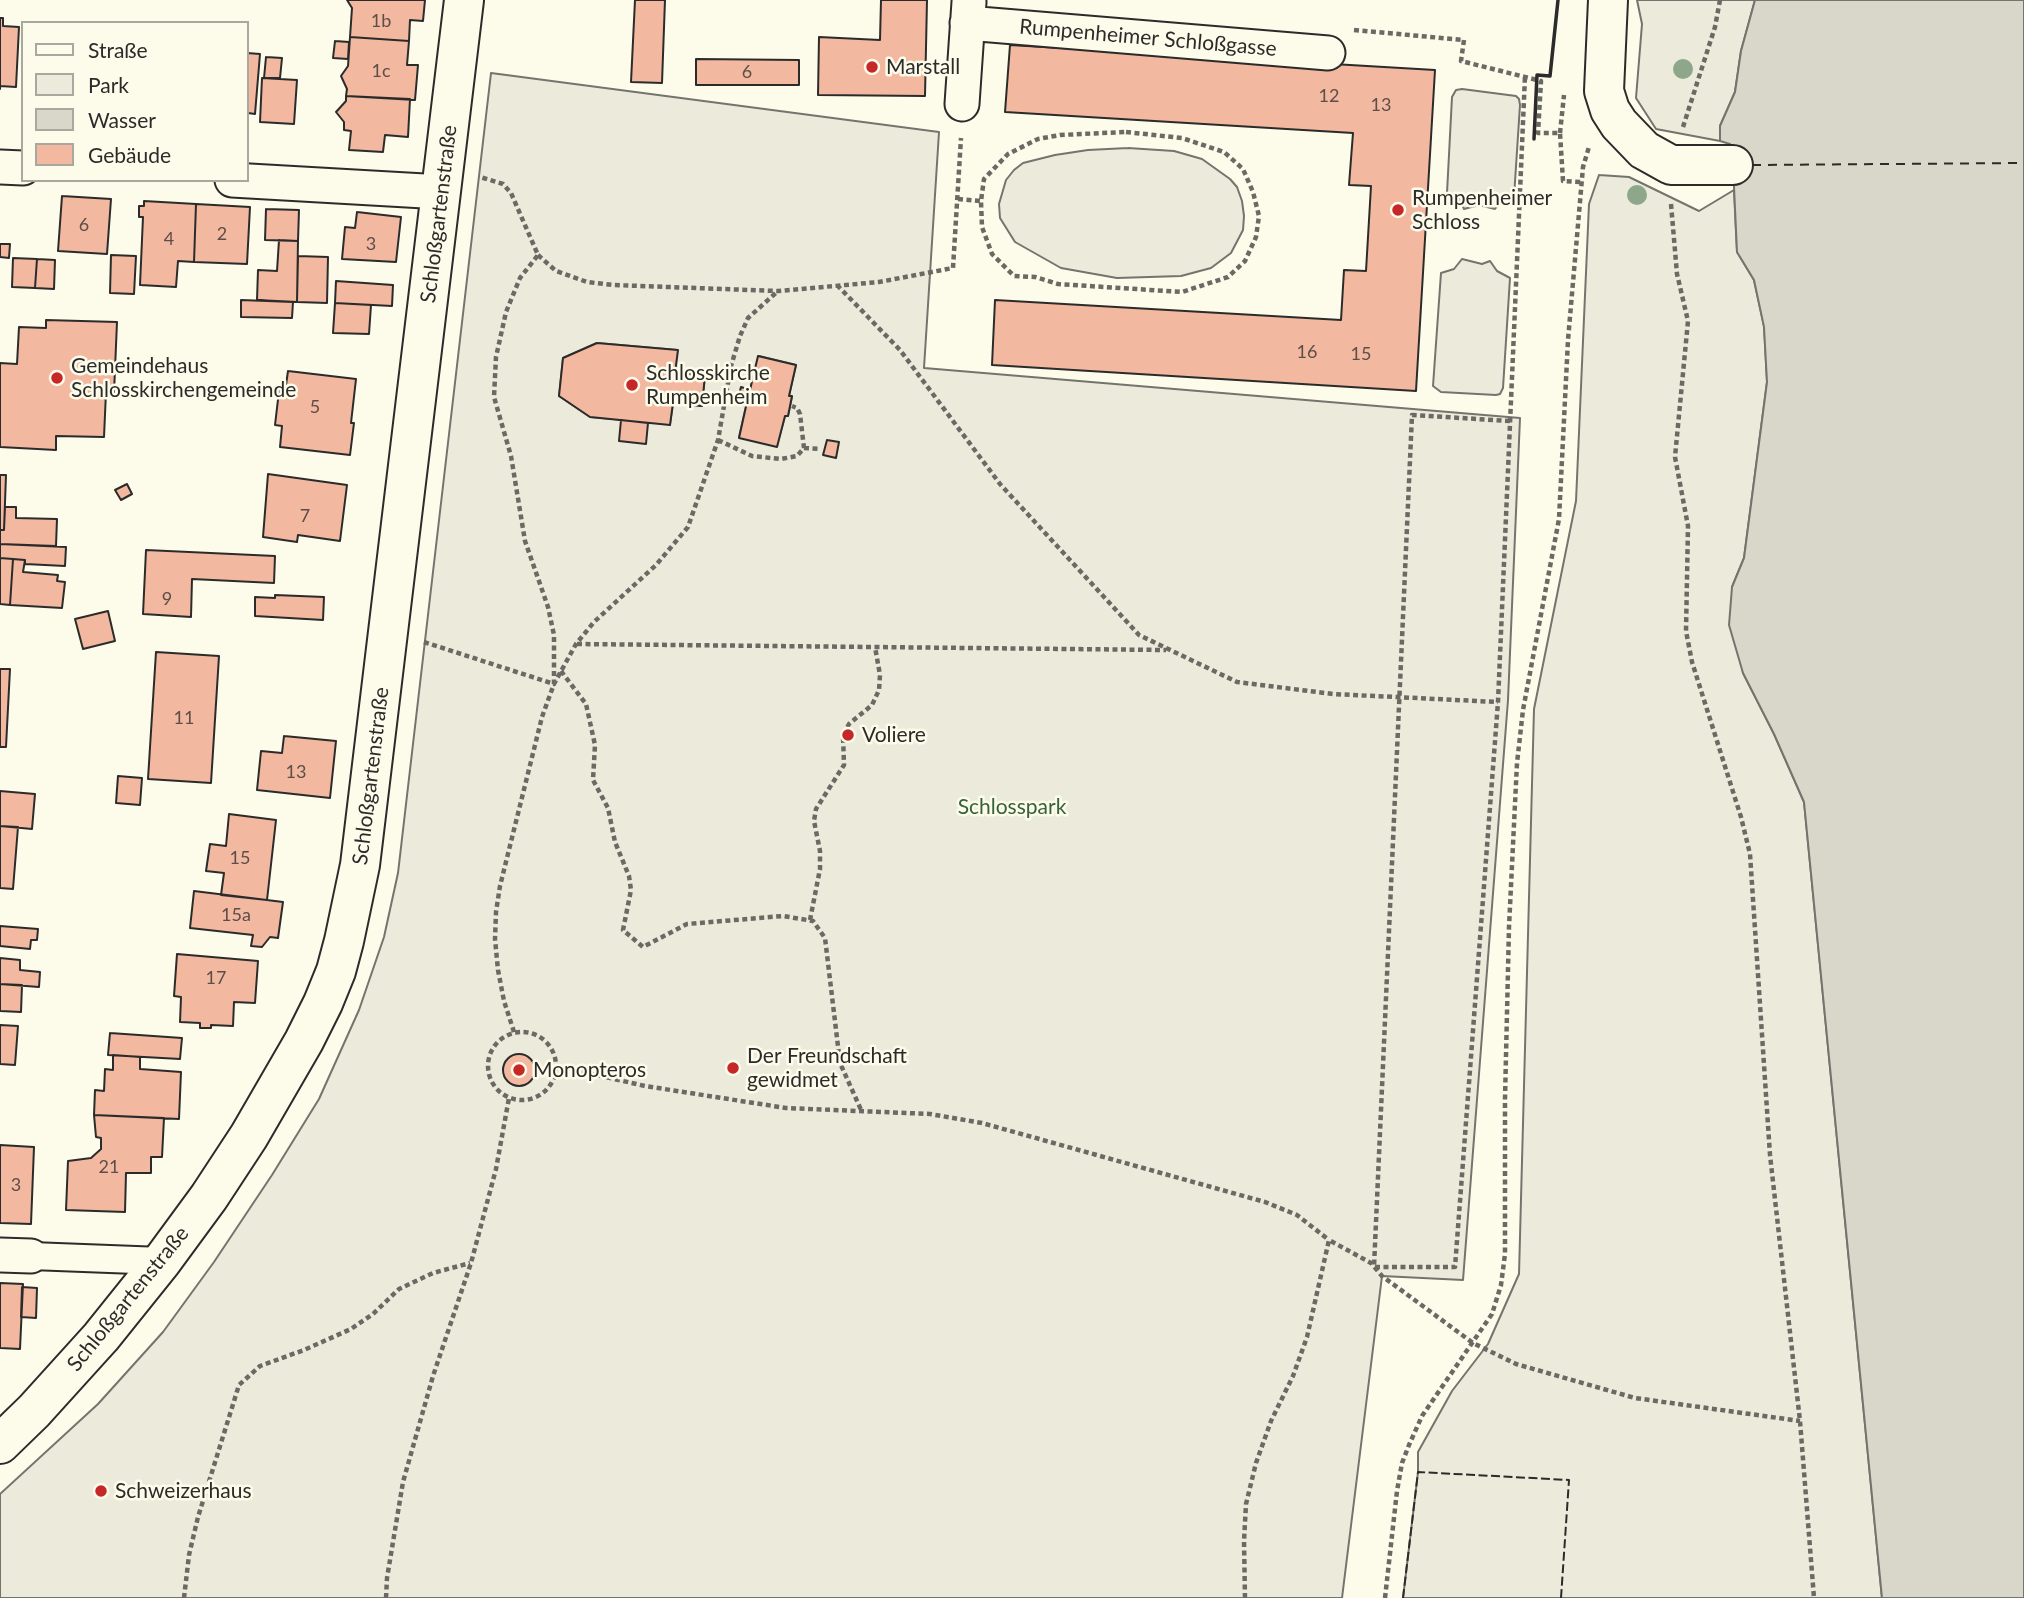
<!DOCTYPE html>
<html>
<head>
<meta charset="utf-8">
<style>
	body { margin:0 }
	#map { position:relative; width:2024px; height:1598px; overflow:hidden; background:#fdfbea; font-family:Lato,sans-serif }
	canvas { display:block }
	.legend { position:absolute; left:21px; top:21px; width:228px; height:161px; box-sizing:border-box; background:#fdfbea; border:2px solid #a9a89e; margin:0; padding:9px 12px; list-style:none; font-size:21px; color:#2b2b2b }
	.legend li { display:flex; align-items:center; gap:14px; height:35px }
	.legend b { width:35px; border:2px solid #a9a89e }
</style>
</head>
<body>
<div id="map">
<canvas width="2024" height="1598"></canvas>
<ul class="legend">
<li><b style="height:9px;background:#fdfbea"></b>Straße</li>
<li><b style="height:19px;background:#ecebdb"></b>Park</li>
<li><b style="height:19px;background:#d8d7c9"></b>Wasser</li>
<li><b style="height:19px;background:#f2b8a0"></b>Gebäude</li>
</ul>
</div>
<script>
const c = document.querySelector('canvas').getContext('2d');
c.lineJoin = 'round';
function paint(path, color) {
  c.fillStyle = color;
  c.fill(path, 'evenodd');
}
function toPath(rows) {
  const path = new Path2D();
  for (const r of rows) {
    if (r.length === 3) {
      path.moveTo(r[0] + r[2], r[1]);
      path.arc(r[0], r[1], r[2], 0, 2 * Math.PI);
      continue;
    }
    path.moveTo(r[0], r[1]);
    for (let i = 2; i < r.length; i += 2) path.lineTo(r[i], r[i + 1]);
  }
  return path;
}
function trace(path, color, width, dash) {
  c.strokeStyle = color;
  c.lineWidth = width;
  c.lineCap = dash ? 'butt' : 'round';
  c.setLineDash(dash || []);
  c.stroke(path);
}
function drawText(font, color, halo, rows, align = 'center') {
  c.font = font + ' Lato,sans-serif';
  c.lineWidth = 5;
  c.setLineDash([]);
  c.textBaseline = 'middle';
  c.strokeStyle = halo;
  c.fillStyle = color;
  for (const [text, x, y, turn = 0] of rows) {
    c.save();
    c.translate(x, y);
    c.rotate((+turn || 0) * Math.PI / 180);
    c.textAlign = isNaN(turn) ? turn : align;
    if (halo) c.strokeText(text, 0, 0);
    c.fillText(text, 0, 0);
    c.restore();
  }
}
const green = toPath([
	[1637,0,1755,0,1741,51,1735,92,1720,126,1720,141,1656,129,1636,98,1642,24,1637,0],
	[491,73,939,132,924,368,1520,418,1508,700,1463,1280,1382,1276,1342,1598,0,1598,0,1494,98,1404,163,1332,214,1262,272,1175,319,1099,359,1010,384,937,398,873,491,73],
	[597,343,677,350,675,373,705,376,702,406,673,403,670,424,590,417,559,396,563,358,597,343],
	[759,356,796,365,789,396,792,397,788,416,785,416,777,446,739,437,747,402,738,399,741,388,750,390,759,356],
	[1462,89,1516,96,1519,99,1520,105,1514,197,1502,200,1495,209,1479,205,1464,209,1459,198,1447,193,1452,97,1456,90,1462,89],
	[1128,148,1174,151,1202,159,1230,179,1237,187,1242,201,1244,216,1243,230,1231,253,1211,268,1181,276,1117,278,1061,268,1015,242,1000,218,999,204,1006,180,1014,170,1023,163,1055,155,1088,150,1128,148],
	[1599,175,1629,177,1699,211,1734,190,1737,252,1754,280,1764,326,1767,382,1744,558,1732,587,1743,673,1774,734,1804,802,1882,1598,1403,1598,1418,1472,1418,1452,1452,1391,1488,1344,1519,1274,1534,709,1576,501,1589,204,1599,175],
	[1462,259,1482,264,1490,261,1497,271,1510,278,1503,388,1500,394,1496,395,1441,392,1433,386,1441,273,1454,269,1462,259]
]);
paint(green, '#ecebdb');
trace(green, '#74746e', 2);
const water = toPath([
	[1755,0,2024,0,2024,1598,1882,1598,1804,802,1774,734,1743,673,1729,625,1732,587,1744,558,1767,382,1764,327,1754,280,1737,252,1733,165,1730,144,1720,141,1720,126,1735,92,1741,51,1755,0]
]);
paint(water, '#d8d7c9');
trace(water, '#74746e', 2);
trace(toPath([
	[1752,165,2024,163]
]), '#2b2b2b', 2, [9, 7]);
const building = toPath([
	[347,0,425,0,423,21,410,20,409,41,350,37,352,8,347,0],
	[635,0,665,0,662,83,631,82,635,0],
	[881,0,927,0,925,96,818,95,819,37,880,40,881,0],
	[0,18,3,18,3,26,19,27,16,87,0,86,0,89,0,18],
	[350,37,409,41,407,65,418,65,415,100,346,96,347,89,341,76,348,66,350,37],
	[335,41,349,42,348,59,333,58,335,41],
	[1010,45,1435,70,1416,391,992,365,995,300,1341,320,1344,270,1366,271,1371,186,1349,185,1353,133,1005,112,1010,45],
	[247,53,260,54,255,114,248,113,247,119,247,53],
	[266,57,282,58,280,78,264,78,266,57],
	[696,59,799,60,799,85,696,85,696,59],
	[262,78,297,80,294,124,260,122,262,78],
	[346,96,410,99,408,137,385,135,383,152,349,150,351,131,344,130,344,122,336,112,346,101,346,96],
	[62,196,111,199,107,254,58,251,62,196],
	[144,201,196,204,194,262,178,261,176,287,140,285,143,217,139,217,139,206,144,206,144,201],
	[196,204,250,207,247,264,194,262,196,204],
	[266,209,299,210,298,241,265,240,266,209],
	[357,212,401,217,396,262,342,259,345,227,355,228,357,212],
	[279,240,298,241,297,302,257,300,258,270,277,271,279,240],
	[0,244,10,244,9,258,0,257,0,244],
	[111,255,136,256,134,294,110,293,111,255],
	[298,256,328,257,327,303,297,302,298,256],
	[13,258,37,259,35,288,12,287,13,258],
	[37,259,55,260,54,289,35,288,37,259],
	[336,281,393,285,392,306,335,303,336,281],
	[241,300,293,302,292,318,241,317,241,300],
	[335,303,371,305,369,334,333,333,335,303],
	[46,320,117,322,114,393,106,392,104,437,56,436,56,450,0,447,0,363,17,364,19,327,46,328,46,320],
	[597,343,678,350,675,373,705,375,702,406,673,403,670,425,590,417,559,396,563,358,597,343],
	[758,356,796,365,789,396,792,396,788,416,785,416,777,447,739,438,747,402,738,400,741,387,750,390,758,356],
	[288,371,356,379,351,423,354,423,350,455,280,447,282,426,275,425,279,391,285,392,288,371],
	[621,420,648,423,646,444,619,441,621,420],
	[827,440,839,442,836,458,823,455,827,440],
	[268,474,347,485,340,541,298,535,297,542,263,537,268,474],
	[0,475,6,475,4,530,0,530,0,475],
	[127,484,132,494,121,500,115,490,127,484],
	[5,507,16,507,16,518,57,519,56,546,0,544,0,530,4,530,5,507],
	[0,544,66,547,65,566,25,564,25,560,0,558,0,544],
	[146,550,275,556,274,583,192,579,191,617,143,614,146,550],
	[0,558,13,559,10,605,0,604,0,558],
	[13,559,25,560,23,572,58,575,57,581,65,582,62,608,10,605,13,559],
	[275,595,324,597,323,620,255,616,255,597,275,598,275,595],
	[108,611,115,641,83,649,75,619,108,611],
	[156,652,219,656,211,783,148,779,156,652],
	[0,669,10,669,6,747,0,747,0,669],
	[284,736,336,741,330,798,257,790,261,751,282,753,284,736],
	[118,776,142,778,140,805,116,803,118,776],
	[0,791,35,794,32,829,0,826,0,791],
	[229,814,276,820,267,900,221,895,224,873,206,871,210,844,226,846,229,814],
	[0,826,18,827,13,889,0,888,0,826],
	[194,891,283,902,278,938,270,937,262,947,251,946,253,935,190,928,194,891],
	[0,926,38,929,37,940,31,940,30,949,0,946,0,926],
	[177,954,258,961,255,1003,234,1002,233,1026,211,1025,211,1028,200,1028,200,1023,180,1022,181,997,174,996,177,954],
	[0,958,20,960,20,970,40,972,39,987,0,984,0,958],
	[0,984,22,985,21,1012,0,1011,0,984],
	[0,1025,18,1026,15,1065,0,1064,0,1025],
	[110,1033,182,1038,180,1059,108,1055,110,1033],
	[519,1070,16],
	[113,1055,140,1057,140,1069,181,1072,179,1119,94,1115,95,1090,104,1091,105,1069,113,1070,113,1055],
	[94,1115,164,1118,162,1157,151,1157,151,1173,126,1173,125,1212,66,1210,68,1161,91,1158,101,1149,101,1138,96,1137,94,1115],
	[0,1145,34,1147,31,1224,0,1223,0,1145],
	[0,1283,23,1284,20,1349,0,1348,0,1283],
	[22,1287,37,1288,36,1318,21,1317,22,1287]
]);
paint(building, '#f2b8a0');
trace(building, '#2b2b2b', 2);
const pedestrian = toPath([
	[31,1256,162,1261]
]);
const minor = toPath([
	[967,23,1328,53],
	[962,104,969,2],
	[0,167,23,168],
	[232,180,442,192],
	[0,1255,31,1256]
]);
const tertiary = toPath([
	[1608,0,1604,91,1610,110,1619,124,1644,150,1671,165,1733,165],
	[0,1444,34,1411,101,1337,162,1261,209,1197,249,1136,304,1041,323,1003,336,971,344,941,360,865,464,0]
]);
trace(pedestrian, '#2b2b2b', 30);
trace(minor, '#2b2b2b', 37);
trace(tertiary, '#2b2b2b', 42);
trace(toPath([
	[1354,30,1464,40,1461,61,1541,81,1538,133,1560,133,1563,181,1582,182],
	[1683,127,1715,27,1720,0],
	[1126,132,1182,138,1224,152,1243,169,1253,192,1259,216,1256,237,1245,261,1228,277,1182,292,1058,284,1035,277,1014,276,992,254,982,227,981,201,984,179,1008,154,1038,139,1060,135,1126,132],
	[1560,133,1564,95],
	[958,199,981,201],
	[1671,204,1677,274,1688,321,1675,457,1688,526,1686,631,1692,662,1741,817,1750,854,1770,1155,1800,1421,1814,1598],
	[538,255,556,271,587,282,613,285,778,291,879,282,953,268,961,138],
	[837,285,900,350,1000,484,1139,635,1237,682,1333,694,1498,702],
	[1510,421,1412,415,1374,1267,1455,1267,1498,702,1525,76],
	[718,440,752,456,781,459,797,456,804,448,800,414,797,408,792,406],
	[804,448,820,449],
	[424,642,554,684,554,635,548,607,525,541,511,456,494,397,496,357,506,312,520,278,538,255,511,193,503,184,480,177],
	[577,644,1166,650],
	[561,671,586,704,595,745,593,780,608,808,615,842,629,876,631,890,623,930,643,947,687,924,783,916,813,921,825,938,840,1063,862,1112],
	[810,920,820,869,820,851,814,821,816,809,844,765,843,735,849,724,872,705,879,690,880,675,875,647],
	[522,1066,34],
	[514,1032,504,1001,498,970,495,939,496,912,500,886,542,717,554,684,576,644,594,622,656,565,688,527,718,440,731,366,740,336,748,318,778,291],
	[557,1066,645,1086,786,1108,930,1114,982,1123,1265,1202,1297,1215,1329,1240],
	[184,1598,189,1555,198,1517,239,1385,260,1366,304,1350,351,1329,373,1314,399,1289,433,1273,470,1263],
	[386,1598,387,1578,403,1482,433,1376,471,1263,496,1169,509,1098],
	[1245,1598,1244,1541,1246,1504,1256,1463,1271,1421,1293,1376,1307,1337,1329,1240,1371,1263,1382,1276,1473,1343,1516,1364,1635,1398,1800,1421],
	[1385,1598,1397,1491,1402,1463,1409,1445,1422,1416,1492,1314,1501,1285,1505,1254,1505,1099,1509,927,1517,763,1523,710,1559,519,1568,340,1583,167,1589,147]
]), '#6a6964', 4.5, [5, 3.5]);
trace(pedestrian, '#fdfbea', 26);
trace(minor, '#fdfbea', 33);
trace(tertiary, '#fdfbea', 38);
trace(toPath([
	[1403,1598,1418,1472,1569,1480,1561,1598]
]), '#2b2b2b', 2, [9, 3.5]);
trace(toPath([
	[1534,139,1537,75,1550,76,1558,0]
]), '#2b2b2b', 3.5);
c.fillStyle = '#8ea78a';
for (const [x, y] of [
	[1683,69],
	[1637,195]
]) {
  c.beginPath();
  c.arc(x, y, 10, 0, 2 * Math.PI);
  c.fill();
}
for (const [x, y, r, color] of [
	[872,67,7,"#c62828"],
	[1398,210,7,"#c62828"],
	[57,378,7,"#c62828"],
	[632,385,7,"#c62828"],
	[848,735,7,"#c62828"],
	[733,1068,7,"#c62828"],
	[519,1070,7,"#c62828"],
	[101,1491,7,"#c62828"]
]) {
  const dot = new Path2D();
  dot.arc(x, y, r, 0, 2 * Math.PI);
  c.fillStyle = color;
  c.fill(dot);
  trace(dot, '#fdfbea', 2.5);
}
drawText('18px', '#5d4e48', null, [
	["1b",381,21],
	["1c",381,71],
	["6",747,72],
	["12",1329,96],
	["13",1381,105],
	["6",84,225],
	["2",222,234],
	["4",169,239],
	["3",371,244],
	["16",1307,352],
	["15",1361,354],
	["5",315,407],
	["7",305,516],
	["9",167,599],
	["11",184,718],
	["13",296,772],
	["15",240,858],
	["15a",236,915],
	["17",216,978],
	["21",109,1167],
	["3",16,1185]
]);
drawText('21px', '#2b2b2b', '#fdfbea', [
	["Rumpenheimer Schloßgasse",1148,38,5],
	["Schloßgartenstraße",439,214,-83],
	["Schloßgartenstraße",371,776,-83],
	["Schloßgartenstraße",128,1299,-51]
]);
drawText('21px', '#2b2b2b', '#fdfbea', [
	["Marstall",886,67],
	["Rumpenheimer",1412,198],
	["Schloss",1412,222],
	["Gemeindehaus",71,366],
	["Schlosskirchengemeinde",71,390],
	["Schlosskirche",646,373],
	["Rumpenheim",646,397],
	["Voliere",862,735],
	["Der Freundschaft",747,1056],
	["gewidmet",747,1080],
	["Monopteros",533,1070],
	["Schweizerhaus",115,1491]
], 'left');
drawText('21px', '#34623c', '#fdfbea', [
	["Schlosspark",1012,807]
]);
</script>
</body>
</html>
